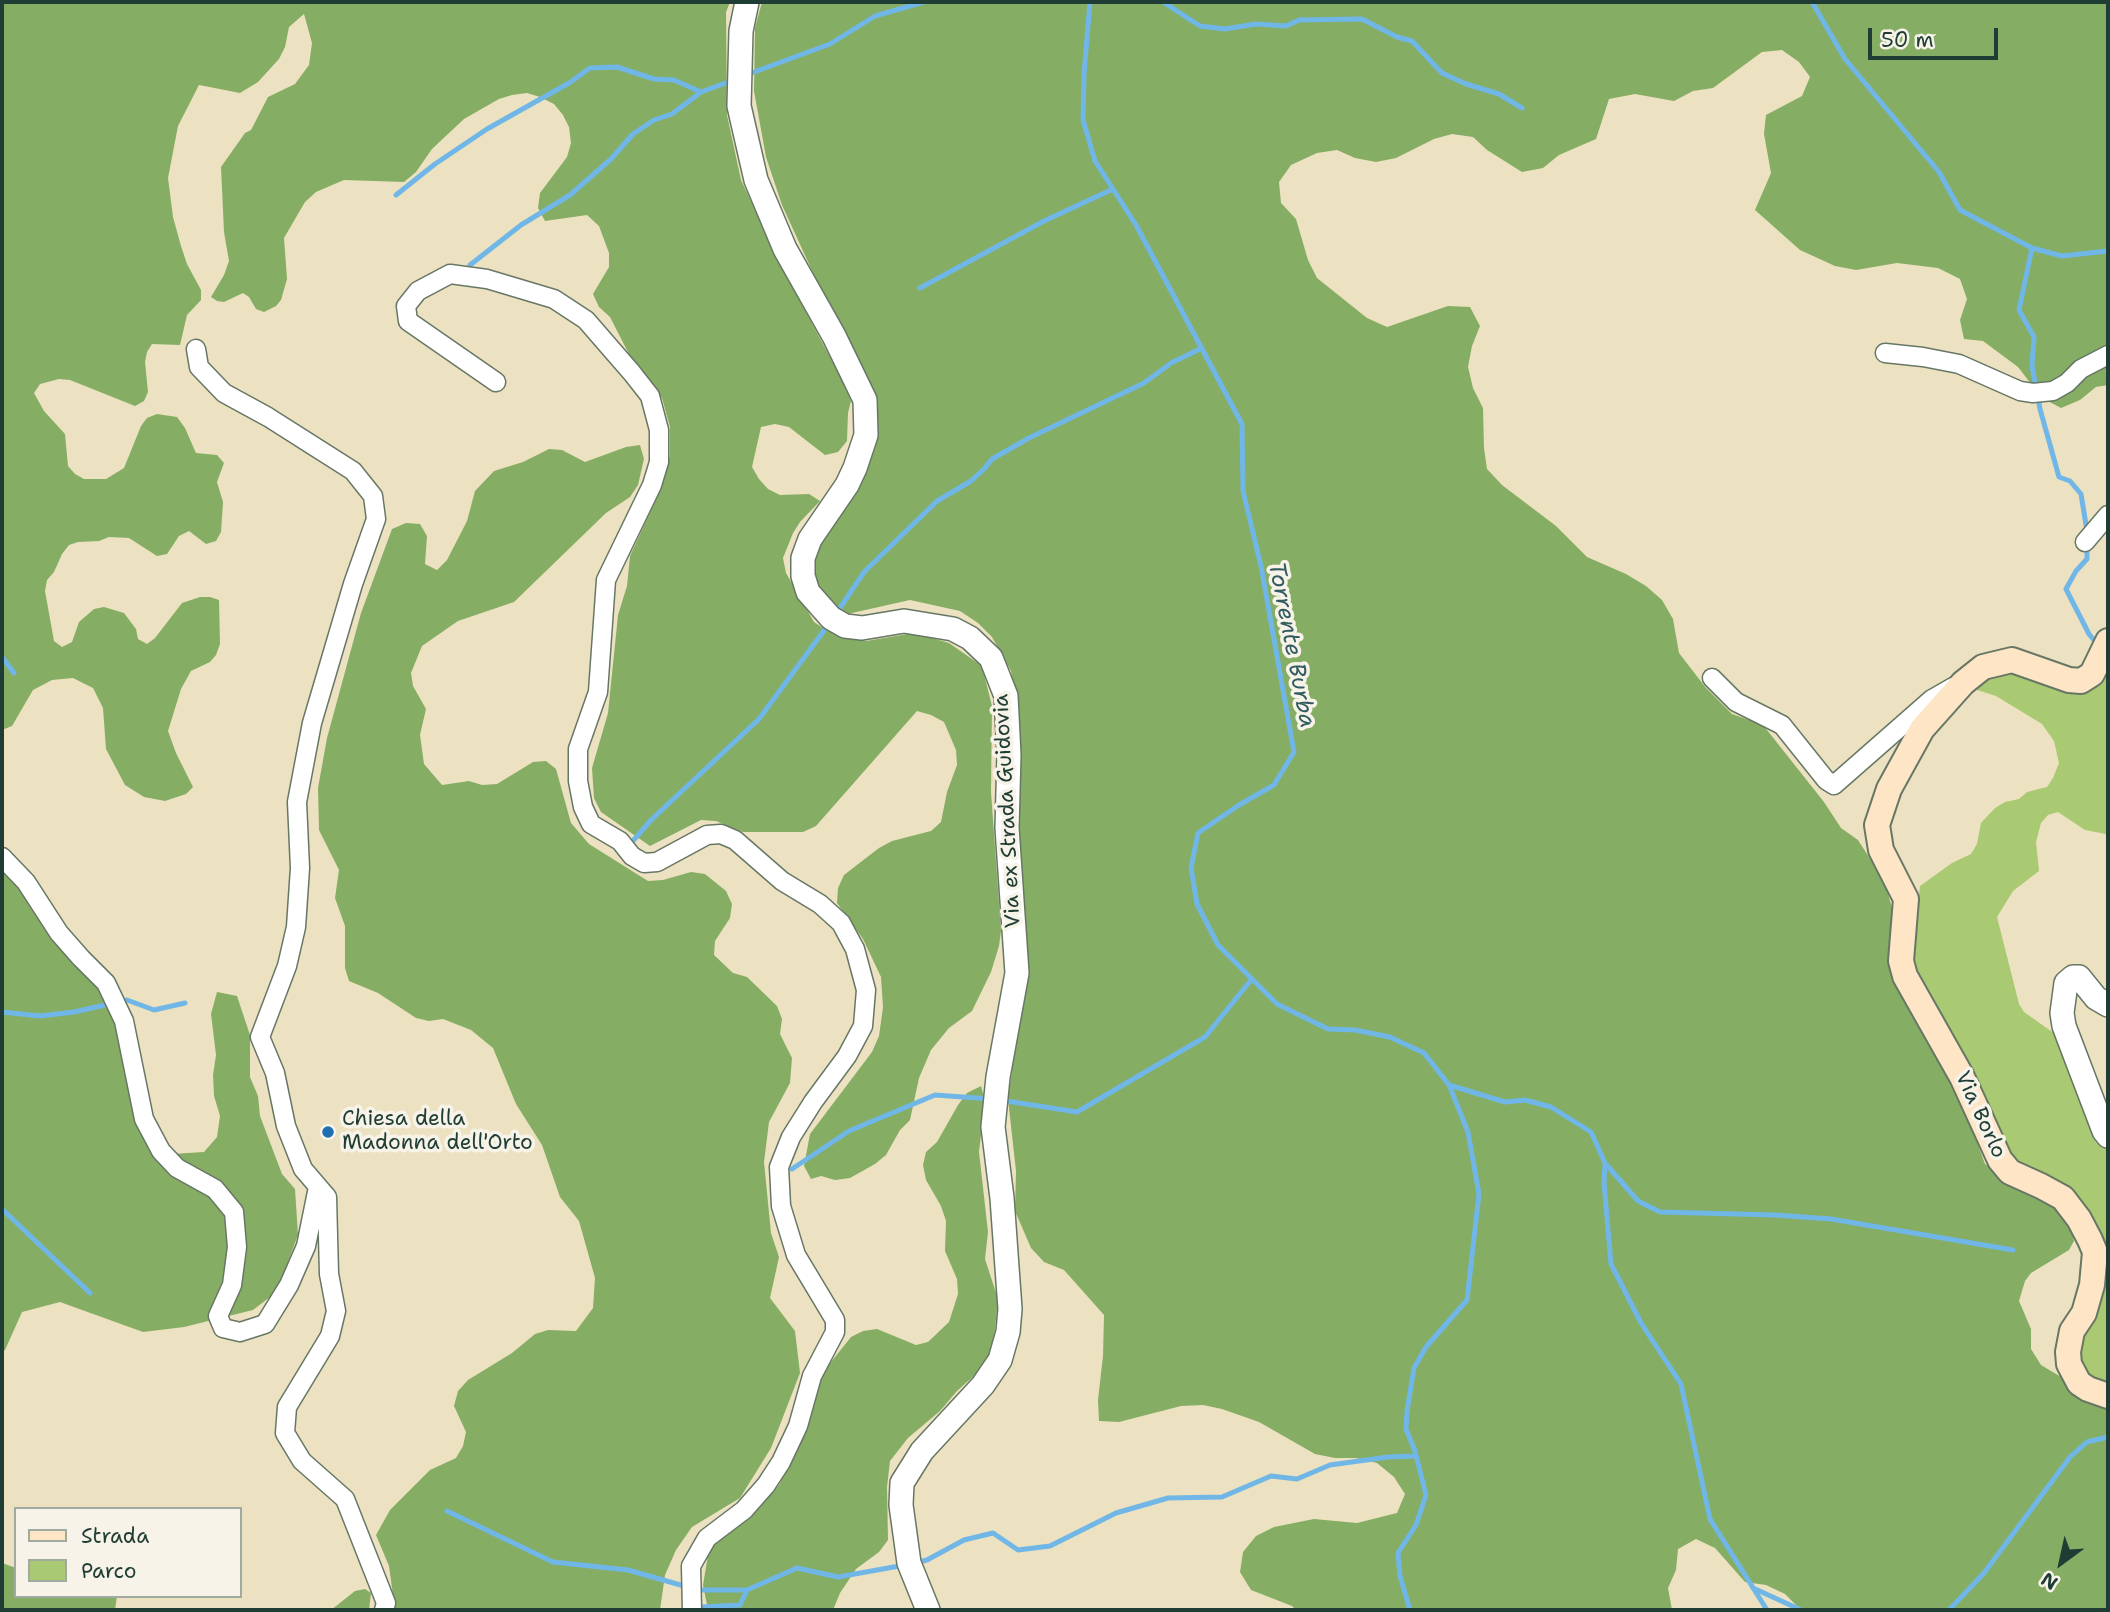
<!DOCTYPE html>
<html>
<head>
<meta charset="utf-8">
<style>
	body { margin:0 }
	#map { position:relative; width:2110px; height:1612px; overflow:hidden; background:#ece2c1; font-family:"Shantell Sans",sans-serif }
	canvas { display:block }
	.frame { position:absolute; inset:0; border:4px solid #1f3d34; pointer-events:none }
	.legend { position:absolute; left:14px; top:1507px; width:228px; height:91px; box-sizing:border-box; background:#f7f3e8; border:2px solid #a1aaa0; margin:0; padding:9px 12px; list-style:none; font-size:21px; color:#1f3d34 }
	.legend li { display:flex; align-items:center; gap:14px; height:35px }
	.legend b { width:35px; border:2px solid #a1aaa0 }
	.north { position:absolute; left:2026px; top:1528px; width:70px; height:70px; -webkit-text-stroke:5px #f7f3e8; paint-order:stroke; rotate:213deg; font-size:19px; font-weight:700; line-height:28px; text-align:center; color:#1f3d34 }
	.north::after { content:''; display:block; margin:auto; width:24px; height:32px; background:#1f3d34; clip-path:polygon(50% 0,100% 100%,50% 72%,0 100%) }
	.scale { position:absolute; left:1868px; top:28px; width:130px; height:32px; box-sizing:border-box; border:4px solid #1f3d34; border-top:0; padding-left:9px; font-size:21px; line-height:24px; white-space:nowrap; color:#1f3d34; -webkit-text-stroke:5px #f7f3e8; paint-order:stroke }
</style>
</head>
<body>
<div id="map">
<canvas width="2110" height="1612"></canvas>
<div class="frame"></div>
<ul class="legend">
<li><b style="height:9px;background:#fde5c5"></b>Strada</li>
<li><b style="height:19px;background:#a9c972"></b>Parco</li>
</ul>
<div class="north">N</div>
<div class="scale">50 m</div>
</div>
<script>
const c = document.querySelector('canvas').getContext('2d');
c.lineJoin = 'round';
function paint(path, color) {
  c.fillStyle = color;
  c.fill(path, 'evenodd');
}
function toPath(rows) {
  const path = new Path2D();
  for (const r of rows) {
    path.moveTo(r[0], r[1]);
    for (let i = 2; i < r.length; i += 2) path.lineTo(r[i], r[i + 1]);
  }
  return path;
}
function trace(path, color, width, dash) {
  c.strokeStyle = color;
  c.lineWidth = width;
  c.lineCap = dash ? 'butt' : 'round';
  c.setLineDash(dash || []);
  c.stroke(path);
}
function drawText(font, color, halo, rows, align = 'center') {
  c.font = font + ' "Shantell Sans",sans-serif';
  c.lineWidth = 7;
  c.setLineDash([]);
  c.textBaseline = 'middle';
  c.strokeStyle = halo;
  c.fillStyle = color;
  for (const [text, x, y, turn = 0] of rows) {
    c.save();
    c.translate(x, y);
    c.rotate((+turn || 0) * Math.PI / 180);
    c.textAlign = isNaN(turn) ? turn : align;
    if (halo) c.strokeText(text, 0, 0);
    c.fillText(text, 0, 0);
    c.restore();
  }
}
paint(toPath([
	[2108,656,2108,832,2106,834,2085,830,2058,812,2048,815,2041,823,2036,842,2039,871,2013,891,1997,917,2019,1004,2024,1012,2058,1036,2108,1146,2108,1384,2096,1382,2082,1367,2079,1347,2102,1261,2043,1174,2014,1161,1917,975,1913,947,1920,886,1952,863,1971,854,1977,844,1981,823,1995,808,2005,802,2019,799,2027,792,2047,787,2053,778,2059,763,2054,741,2042,724,1996,696,1971,688,1984,679,2003,673,2022,675,2060,689]
]), '#a9c972');
paint(toPath([
	[2,2,730,2,726,12,727,115,741,180,784,271,840,376,851,401,848,413,847,441,838,452,825,455,789,427,775,424,761,427,752,467,759,479,768,489,780,495,809,494,820,501,800,522,793,533,783,558,786,573,814,622,826,630,866,641,908,634,922,635,949,643,982,666,992,706,991,792,1001,931,999,946,991,972,972,1011,949,1028,931,1050,919,1078,910,1120,900,1130,886,1155,875,1164,850,1178,835,1180,821,1176,811,1179,804,1166,810,1134,872,1052,879,1036,883,1007,881,977,863,939,837,903,838,888,844,875,879,848,892,841,931,831,941,822,947,792,957,765,956,750,944,722,931,715,917,711,816,826,803,832,743,832,716,821,701,820,650,846,601,812,594,798,592,768,608,713,618,615,627,586,630,556,660,491,670,456,670,427,662,398,634,364,610,317,599,307,593,294,609,267,609,253,599,226,587,215,545,221,538,208,540,193,567,157,571,143,569,127,563,115,554,104,540,97,527,93,512,95,499,99,464,119,432,149,416,172,404,182,344,180,316,192,305,202,284,238,287,279,281,300,276,306,264,312,256,309,249,297,243,293,224,302,217,301,211,297,224,275,229,261,224,232,221,167,245,133,251,130,268,97,295,84,309,65,312,43,304,14,289,27,285,47,279,59,258,82,240,93,199,85,178,126,168,178,173,217,181,246,187,264,201,290,201,300,187,315,180,345,152,344,147,352,145,362,148,392,144,401,135,406,70,380,59,379,40,384,34,393,44,411,65,434,68,466,75,474,84,479,106,479,124,468,141,426,147,418,157,414,177,417,185,428,196,453,217,455,224,463,217,482,223,502,221,532,216,541,206,544,189,531,179,536,167,554,157,556,129,538,109,537,99,541,78,542,69,545,62,554,54,572,47,580,45,591,54,641,62,647,72,642,79,622,94,609,104,607,124,613,136,629,138,639,147,644,155,638,182,603,200,597,210,597,219,600,220,644,216,655,210,662,191,671,181,689,168,731,176,753,193,787,186,794,165,801,144,797,125,785,106,749,103,708,93,688,73,678,52,680,33,690,12,726,2,730],
	[762,2,2108,2,2108,385,2096,387,2080,400,2061,408,2042,398,2018,367,1983,341,1964,339,1960,320,1967,299,1960,279,1938,268,1897,263,1856,270,1835,266,1800,250,1755,210,1771,173,1764,134,1766,115,1802,96,1810,77,1799,62,1782,50,1762,52,1713,88,1693,91,1674,101,1635,94,1609,99,1596,139,1559,155,1543,168,1522,172,1487,150,1473,137,1452,134,1434,139,1396,158,1376,162,1355,158,1337,150,1317,153,1291,165,1279,182,1281,203,1296,219,1308,260,1317,278,1367,318,1387,327,1448,306,1470,307,1480,326,1472,346,1468,367,1473,388,1483,408,1484,448,1487,469,1502,485,1556,526,1587,557,1626,574,1646,586,1662,600,1673,619,1679,653,1706,688,1732,714,1763,725,1824,802,1841,828,1858,840,1885,882,1893,912,1888,953,1895,972,1950,1069,1985,1164,2011,1182,2049,1200,2068,1222,2072,1231,2074,1241,2069,1250,2031,1273,2025,1281,2019,1301,2031,1329,2031,1349,2041,1365,2108,1405,2108,1610,1801,1610,1785,1594,1766,1585,1745,1582,1715,1548,1696,1539,1678,1549,1676,1570,1668,1588,1672,1610,1296,1610,1292,1606,1251,1590,1240,1572,1243,1552,1256,1536,1274,1527,1314,1519,1357,1523,1397,1513,1405,1494,1394,1477,1377,1463,1356,1458,1335,1458,1315,1454,1259,1422,1222,1409,1203,1405,1181,1406,1119,1422,1099,1421,1098,1400,1103,1356,1104,1315,1064,1270,1044,1262,1031,1248,1015,1211,1016,1171,1008,1099,1027,967,1020,848,1019,731,1011,671,992,637,978,623,960,611,910,600,843,615,823,602,811,565,875,404,860,363,824,297,782,205,766,157,754,91,755,28],
	[640,445,644,459,638,485,630,497,606,513,514,602,458,621,422,646,411,673,413,686,426,709,420,735,424,764,442,785,469,781,482,785,497,784,533,762,546,761,556,769,571,823,589,844,648,881,663,880,691,872,705,874,726,891,732,904,730,918,715,941,714,955,733,973,747,977,777,1006,782,1019,780,1034,792,1058,790,1083,769,1122,764,1162,771,1233,779,1257,770,1298,795,1331,800,1373,771,1448,740,1498,692,1527,676,1550,665,1575,660,1610,395,1610,389,1566,376,1535,390,1510,430,1470,456,1458,463,1446,466,1432,454,1406,458,1391,468,1380,512,1353,535,1334,548,1330,576,1331,593,1308,595,1278,579,1221,560,1197,542,1145,516,1104,493,1048,471,1030,443,1019,429,1021,416,1018,378,993,349,981,345,968,345,926,335,898,339,870,319,830,318,788,327,738,361,613,392,529,406,523,420,524,427,536,425,564,437,570,447,560,467,521,475,491,494,471,523,462,549,449,562,450,585,462,626,447],
	[2,867,103,995,114,1021,134,1116,156,1155,204,1152,217,1137,220,1116,214,1096,213,1075,216,1055,211,1014,217,992,237,996,250,1035,250,1077,258,1096,260,1116,282,1174,295,1189,298,1235,281,1280,270,1297,253,1310,184,1327,143,1332,60,1302,22,1312,5,1350,2,1352],
	[981,1086,985,1100,979,1152,988,1232,985,1259,998,1299,993,1349,988,1363,957,1391,940,1411,908,1438,890,1461,887,1487,888,1540,879,1552,856,1569,840,1593,833,1610,708,1610,703,1585,708,1555,716,1540,748,1519,779,1485,806,1431,823,1372,851,1337,863,1331,877,1329,916,1345,928,1342,949,1322,958,1294,957,1279,945,1251,946,1221,941,1206,926,1180,923,1165,926,1152,937,1142,958,1105,967,1093],
	[2,1563,16,1568,16,1596,117,1596,115,1610,2,1610],
	[365,1589,371,1593,369,1610,331,1610,355,1591]
]), '#86ad64');
trace(toPath([
	[1090,2,1084,74,1083,120,1095,161,1136,225,1242,424,1243,491,1261,566,1294,752,1274,785,1239,805,1198,833,1191,868,1197,904,1218,945,1277,1004,1328,1029,1355,1030,1390,1037,1424,1053,1449,1085,1468,1132,1479,1194,1467,1300,1426,1347,1414,1368,1407,1411,1406,1429,1415,1451,1426,1495,1416,1525,1398,1553,1400,1576,1410,1610],
	[1163,2,1200,26,1225,29,1256,24,1286,26,1299,20,1362,19,1397,37,1412,41,1442,73,1466,84,1499,94,1522,108],
	[1812,2,1845,59,1939,172,1960,210,2032,248,2043,251,2062,256,2108,251],
	[746,75,830,44,875,16,924,2],
	[396,195,435,164,487,129,569,83,590,68,617,67,654,79,674,80,701,92,734,80],
	[2032,248,2019,310,2034,337,2032,366,2040,409,2059,477,2070,481,2081,494,2087,531],
	[470,265,521,225,570,195,611,159,633,134,654,120,672,114,701,92],
	[920,288,1044,221,1113,189],
	[2087,544,2087,559,2076,571,2066,589,2089,634,2098,645],
	[836,614,864,572,937,501,971,481,984,469,992,459,1029,438,1144,383,1171,363,1202,348],
	[2,657,14,673],
	[632,842,651,820,759,719,828,625],
	[2,1012,40,1016,74,1012,127,1000,154,1010,185,1003],
	[1449,1085,1505,1102,1525,1100,1551,1107,1591,1132,1605,1163,1604,1183,1611,1264,1641,1323,1681,1384,1710,1519,1767,1610],
	[1000,1100,1077,1112,1205,1037,1251,980],
	[1605,1163,1638,1201,1660,1212,1775,1215,1831,1219,2013,1250],
	[792,1169,849,1131,935,1095,991,1099],
	[2,1209,90,1293],
	[447,1511,553,1562,628,1570,698,1590,747,1590,797,1568,838,1577,905,1565],
	[915,1563,927,1560,964,1540,993,1533,1018,1550,1050,1546,1116,1513,1168,1498,1222,1497,1271,1476,1297,1479,1330,1465,1388,1457,1416,1456],
	[1753,1588,1801,1610],
	[697,1610,701,1607,740,1605,747,1590],
	[1949,1610,1984,1573,2070,1457,2087,1442,2108,1437]
]), '#70b7e7', 5);
const minor = toPath([
	[196,349,199,367,224,393,268,417,353,471,373,496,376,519,353,584,312,723,297,802,300,868,296,927,287,966,260,1037,275,1073,286,1126,303,1169,327,1197,329,1274,336,1311,330,1336,287,1407,285,1433,302,1461,345,1499,386,1603,384,1610],
	[1885,353,1923,357,1959,364,2020,391,2033,393,2053,391,2067,383,2081,369,2108,355],
	[496,382,408,321,406,306,418,291,450,274,487,279,554,299,586,320,632,373,650,396,659,430,659,462,652,485,606,580,598,692,578,749,578,781,583,807,591,824,620,841,632,856,644,863,657,862,707,835,721,834,735,840,782,881,820,904,841,923,855,949,866,990,863,1026,847,1056,813,1102,791,1137,779,1167,781,1206,796,1255,835,1320,835,1332,812,1376,798,1426,781,1462,766,1485,744,1510,707,1538,691,1566,692,1610],
	[2085,542,2108,515],
	[1712,678,1736,702,1782,725,1826,780,1834,785,1932,699,1953,687],
	[2,857,26,882,59,933,81,958,106,983,124,1021,144,1119,161,1151,177,1168,215,1189,234,1212,237,1247,232,1285,218,1316,223,1328,240,1332,265,1324,289,1285,306,1246,318,1187]
]);
const tertiary = toPath([
	[747,2,741,31,739,106,756,180,785,249,834,336,865,400,866,435,855,468,847,485,810,539,803,558,803,576,808,592,831,618,845,626,862,628,904,621,953,629,970,638,991,658,1006,696,1009,755,1007,828,1017,973,998,1077,993,1127,1002,1198,1010,1309,1008,1332,1000,1360,983,1385,922,1451,902,1483,901,1505,909,1563,928,1610],
	[2108,1005,2096,998,2079,977,2073,977,2066,983,2062,1013,2064,1026,2104,1131,2108,1136]
]);
const secondary = toPath([
	[2108,641,2092,674,2081,681,2069,680,2012,660,1983,667,1963,683,1922,729,1889,789,1877,825,1881,850,1906,899,1901,961,1905,976,1962,1077,2000,1160,2010,1172,2041,1186,2063,1198,2079,1219,2090,1240,2095,1252,2092,1285,2084,1313,2072,1331,2068,1352,2069,1364,2079,1383,2088,1389,2108,1396]
]);
trace(minor, '#677765', 21);
trace(tertiary, '#677765', 26);
trace(secondary, '#677765', 28);
trace(minor, '#fff', 18);
trace(tertiary, '#fff', 23);
trace(secondary, '#fde5c5', 24);
for (const [x, y, r, color] of [
	[328,1132,7,"#1f6fb2"]
]) {
  const dot = new Path2D();
  dot.arc(x, y, r, 0, 2 * Math.PI);
  c.fillStyle = color;
  c.fill(dot);
  trace(dot, '#f7f3e8', 2.5);
}
drawText('21px', '#1f3d34', '#f7f3e8', [
	["Via ex Strada Guidovia",1008,811,-93],
	["Via Borlo",1980,1115,65]
]);
drawText('21px', '#1f3d34', '#f7f3e8', [
	["Chiesa della",342,1120],
	["Madonna dell'Orto",342,1144]
], 'left');
drawText('italic 23px', '#335c61', '#f7f3e8', [
	["Torrente Burba",1291,645,79]
]);
</script>
</body>
</html>
